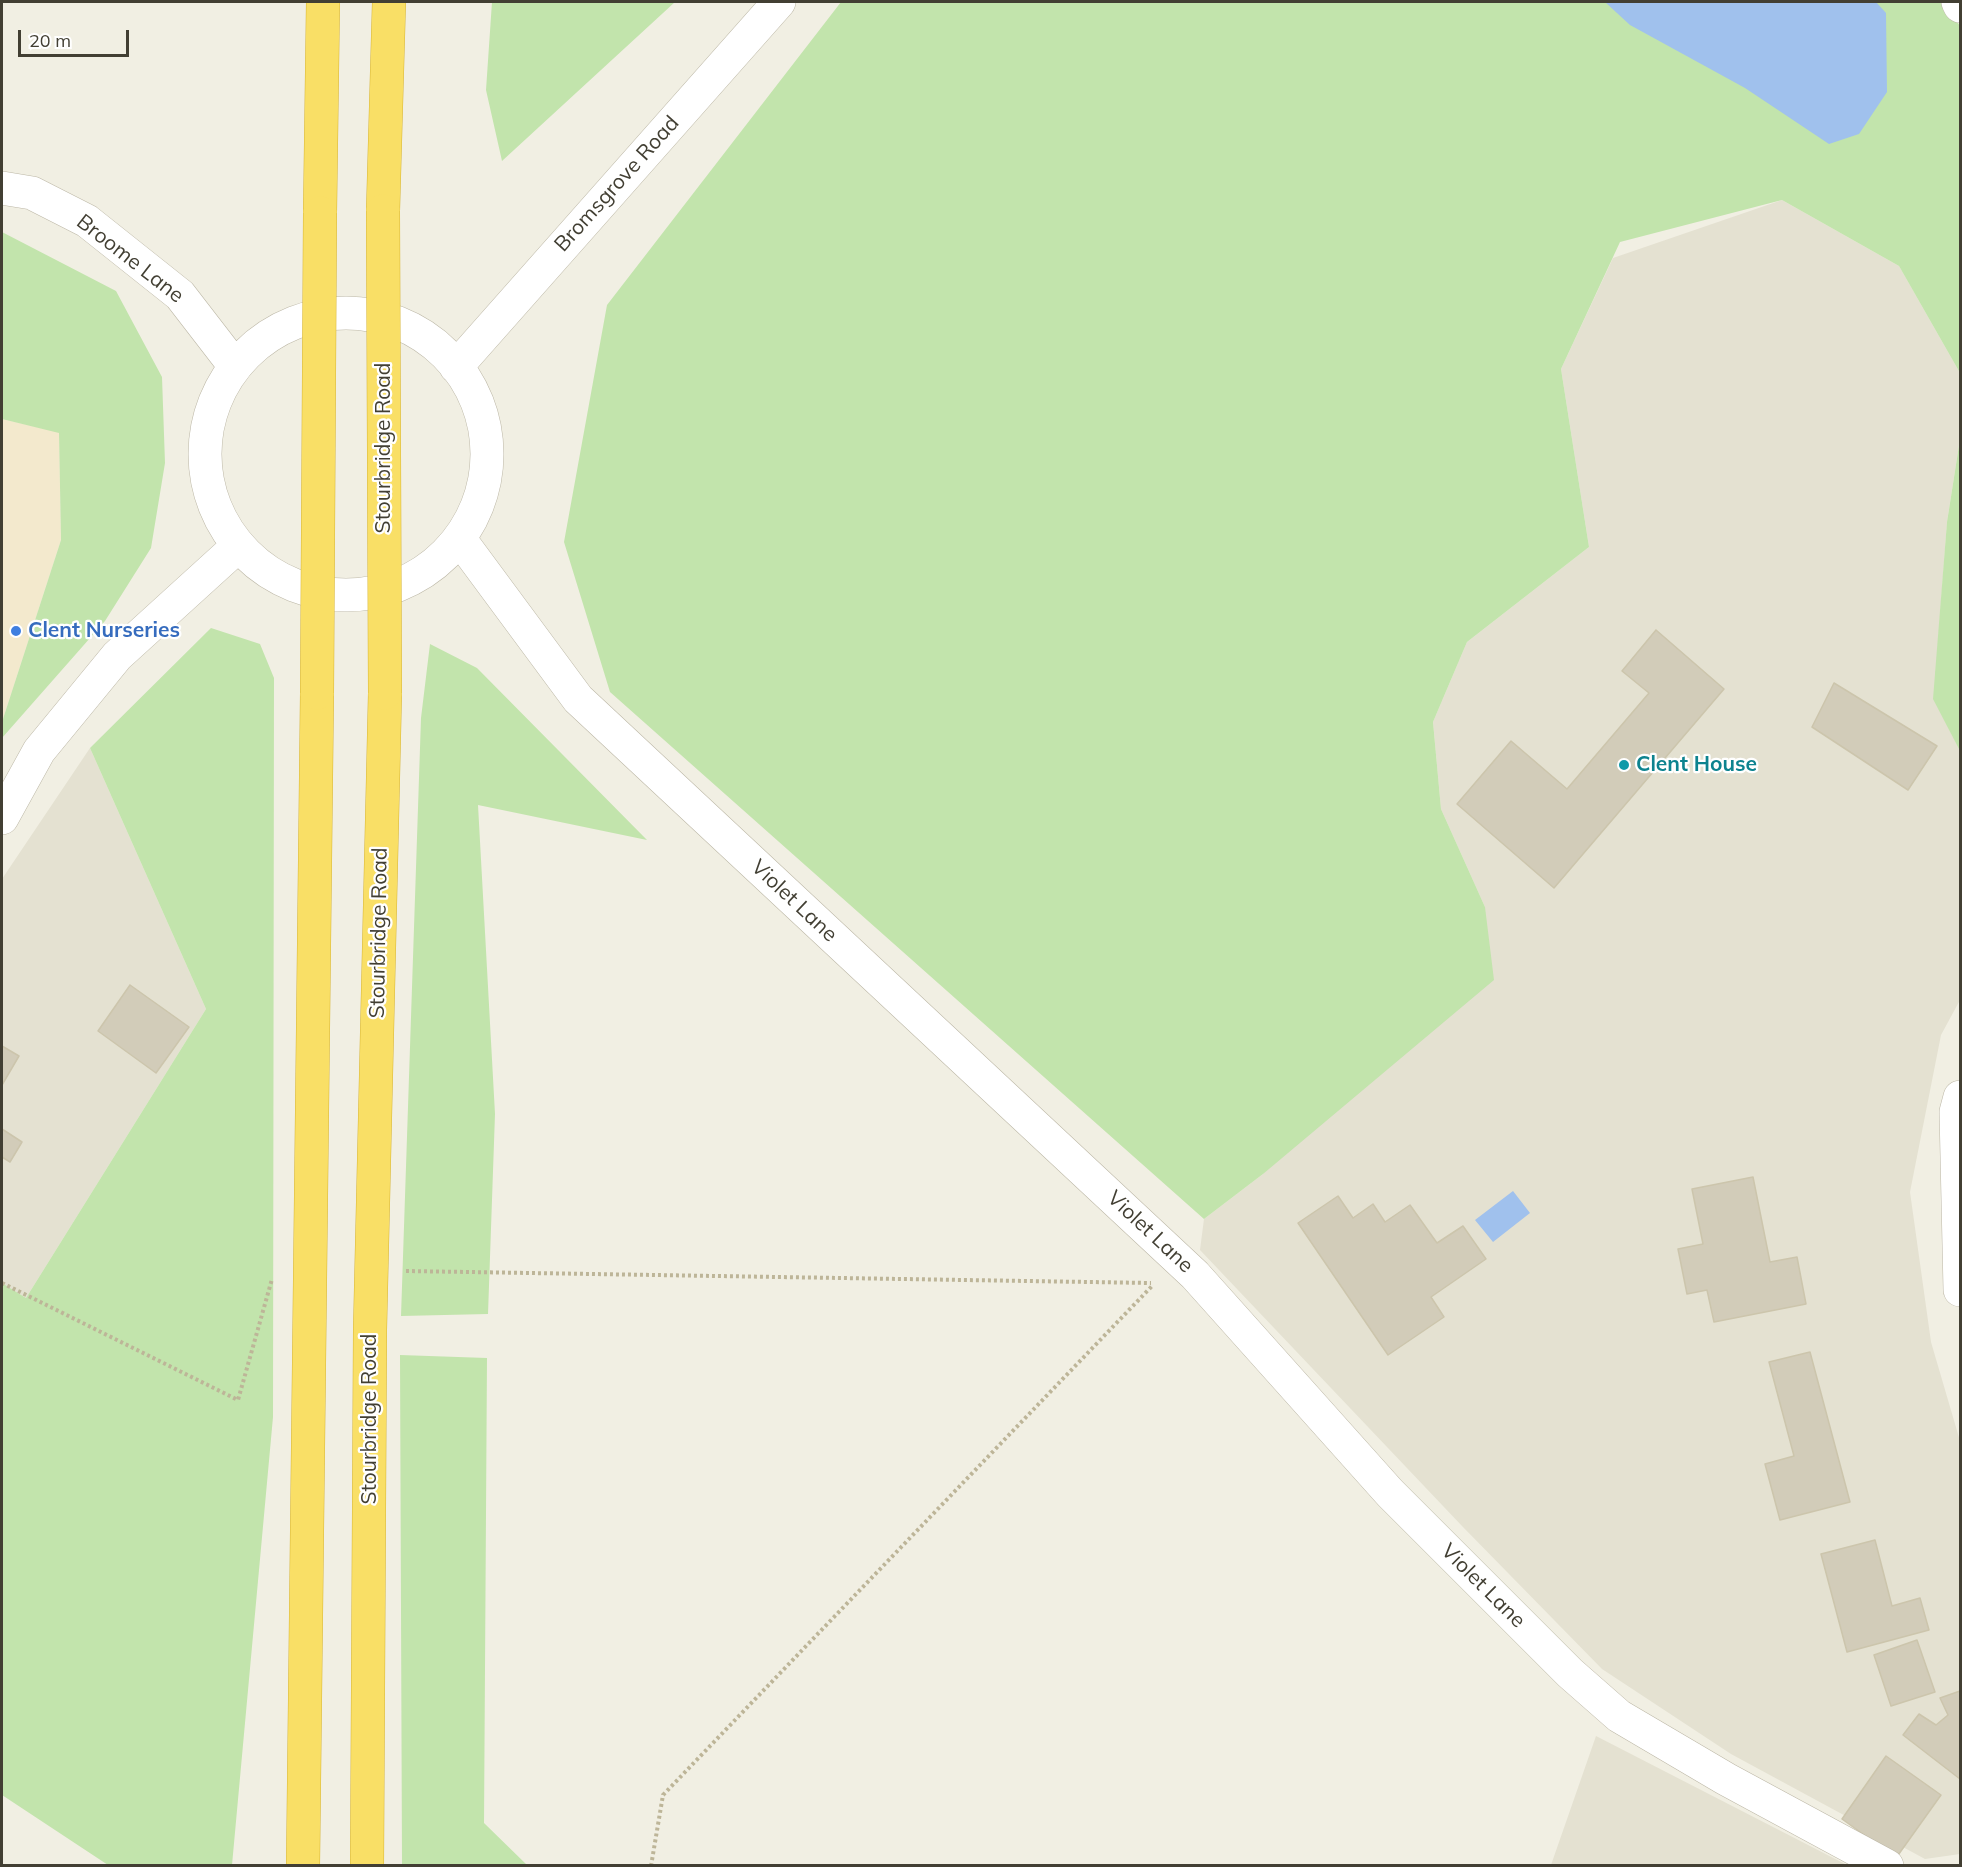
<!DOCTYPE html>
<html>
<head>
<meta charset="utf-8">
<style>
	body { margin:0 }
	#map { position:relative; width:1962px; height:1867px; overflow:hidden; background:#f1efe3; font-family:Mulish,sans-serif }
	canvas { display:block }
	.frame { position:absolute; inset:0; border:3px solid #423f33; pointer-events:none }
	.scale { position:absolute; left:18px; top:30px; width:111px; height:27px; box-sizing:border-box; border:3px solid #423f33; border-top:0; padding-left:8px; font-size:18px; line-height:21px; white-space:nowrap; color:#423f33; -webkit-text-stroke:4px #fff; paint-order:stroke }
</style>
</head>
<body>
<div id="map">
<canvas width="1962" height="1867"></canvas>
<div class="frame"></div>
<div class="scale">20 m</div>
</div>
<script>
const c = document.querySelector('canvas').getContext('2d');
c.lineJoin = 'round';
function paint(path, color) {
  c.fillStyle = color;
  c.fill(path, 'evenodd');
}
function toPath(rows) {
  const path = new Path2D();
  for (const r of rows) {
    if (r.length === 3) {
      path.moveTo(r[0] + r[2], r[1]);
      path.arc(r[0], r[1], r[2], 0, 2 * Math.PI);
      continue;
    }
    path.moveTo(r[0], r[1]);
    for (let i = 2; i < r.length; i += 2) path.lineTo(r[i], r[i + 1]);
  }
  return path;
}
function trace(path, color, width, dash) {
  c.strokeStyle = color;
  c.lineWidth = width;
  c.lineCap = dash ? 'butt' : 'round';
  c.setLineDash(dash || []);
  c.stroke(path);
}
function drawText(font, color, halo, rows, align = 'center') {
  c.font = font + ' Mulish,sans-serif';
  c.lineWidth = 4.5;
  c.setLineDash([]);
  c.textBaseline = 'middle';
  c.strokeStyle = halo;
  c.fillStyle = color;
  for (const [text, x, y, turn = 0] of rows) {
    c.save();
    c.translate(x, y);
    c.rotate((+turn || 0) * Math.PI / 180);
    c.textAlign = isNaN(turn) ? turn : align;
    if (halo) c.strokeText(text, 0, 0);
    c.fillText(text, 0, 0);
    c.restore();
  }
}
paint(toPath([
	[1782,200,1899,266,1960,373,1960,439,1947,522,1934,698,1960,751,1960,1000,1941,1035,1910,1192,1931,1342,1960,1441,1960,1854,1925,1859,1731,1754,1602,1669,1462,1526,1200,1250,1204,1219,1263,1174,1485,907,1441,809,1433,722,1467,642,1589,547,1561,369,1613,258],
	[90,748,206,1009,26,1298,2,1283,2,879],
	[1596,1736,1847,1865,1551,1865]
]), '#e4e1d1');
paint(toPath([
	[2,419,59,432,61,540,2,722]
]), '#f3e9cd');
paint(toPath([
	[492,2,675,2,502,161,486,90],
	[841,2,1943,2,1960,26,1960,373,1899,266,1782,200,1620,242,1561,369,1589,547,1467,642,1433,722,1441,809,1485,907,1494,980,1263,1174,1204,1219,610,692,564,542,607,305],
	[2,232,116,291,162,377,165,463,151,548,105,621,2,738,2,722,61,540,59,433,2,419],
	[1960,439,1960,751,1933,699,1947,522],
	[211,628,260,644,274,678,273,1417,232,1865,108,1865,2,1795,2,1283,26,1298,206,1009,90,748],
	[430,644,477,668,647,840,478,805,495,1114,488,1314,401,1316,421,718],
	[400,1355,487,1358,484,1823,527,1865,402,1865]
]), '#c2e4ac');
paint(toPath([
	[1605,2,1876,2,1886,13,1887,92,1859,134,1829,144,1745,88,1630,25],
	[1513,1191,1530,1213,1493,1242,1475,1220]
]), '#a0c1ed');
const building = toPath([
	[1656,630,1724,689,1554,888,1457,804,1511,741,1567,789,1649,693,1622,671,1656,630],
	[1834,683,1937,746,1908,790,1812,727,1834,683],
	[130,985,189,1027,156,1073,98,1031,130,985],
	[2,1046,19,1056,2,1085,2,1046],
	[2,1129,22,1142,10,1162,2,1157,2,1129],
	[1753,1177,1770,1262,1797,1257,1806,1304,1714,1322,1707,1290,1687,1294,1678,1249,1703,1244,1692,1189,1753,1177],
	[1338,1196,1353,1218,1373,1204,1385,1222,1410,1205,1437,1243,1463,1226,1486,1259,1431,1297,1444,1317,1388,1355,1298,1223,1338,1196],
	[1810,1352,1850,1502,1780,1520,1765,1464,1794,1456,1769,1362,1810,1352],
	[1875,1540,1892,1606,1920,1598,1929,1630,1847,1652,1821,1554,1875,1540],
	[1917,1640,1935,1692,1891,1706,1874,1655,1917,1640],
	[1960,1691,1960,1779,1903,1735,1919,1714,1936,1725,1948,1715,1940,1698,1960,1691],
	[1886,1756,1941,1795,1896,1858,1842,1819,1886,1756]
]);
paint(building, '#d2ccb9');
trace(building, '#ccc5ac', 1.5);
const minor = toPath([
	[1958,2,1960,6],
	[2,188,32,193,87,221,180,295,234,365],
	[346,454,141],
	[456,367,779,2],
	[459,538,578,699,1195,1275,1390,1493,1570,1673,1619,1716,1726,1779,1887,1866],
	[2,818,39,751,117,656,238,546],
	[1960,1097,1956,1112,1960,1290]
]);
const highway = toPath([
	[383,211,389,2],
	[320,213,323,2],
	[303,1866,317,693],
	[367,1866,370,1330,385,693]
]);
trace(minor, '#bcb7a6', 34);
trace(highway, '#d7b536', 34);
trace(toPath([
	[406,1271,1151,1283],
	[2,1283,238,1400,272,1279],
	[651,1866,663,1795,1153,1285]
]), '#bdb598', 4, [3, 3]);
trace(minor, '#fff', 33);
trace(highway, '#f9df66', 33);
const highwayBridge = toPath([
	[383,211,385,693],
	[317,693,320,213]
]);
trace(highwayBridge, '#d7b536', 34, []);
trace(highwayBridge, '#f9df66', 33);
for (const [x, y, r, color] of [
	[16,631,6,"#3f7fe0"],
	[1624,765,6,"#0f9aa8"]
]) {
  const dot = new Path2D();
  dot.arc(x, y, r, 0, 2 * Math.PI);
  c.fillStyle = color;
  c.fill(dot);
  trace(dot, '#fff', 2);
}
drawText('21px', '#423f33', '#fff', [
	["Bromsgrove Road",617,184,-48],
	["Broome Lane",130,259,38],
	["Stourbridge Road",384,448,-90],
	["Violet Lane",794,901,43],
	["Stourbridge Road",379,933,-89],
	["Violet Lane",1150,1232,43],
	["Stourbridge Road",370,1419,-90],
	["Violet Lane",1483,1586,45]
]);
drawText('bold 21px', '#366cbe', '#fff', [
	["Clent Nurseries",28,631]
], 'left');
drawText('bold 21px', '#0d838f', '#fff', [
	["Clent House",1636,765]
], 'left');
</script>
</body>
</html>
